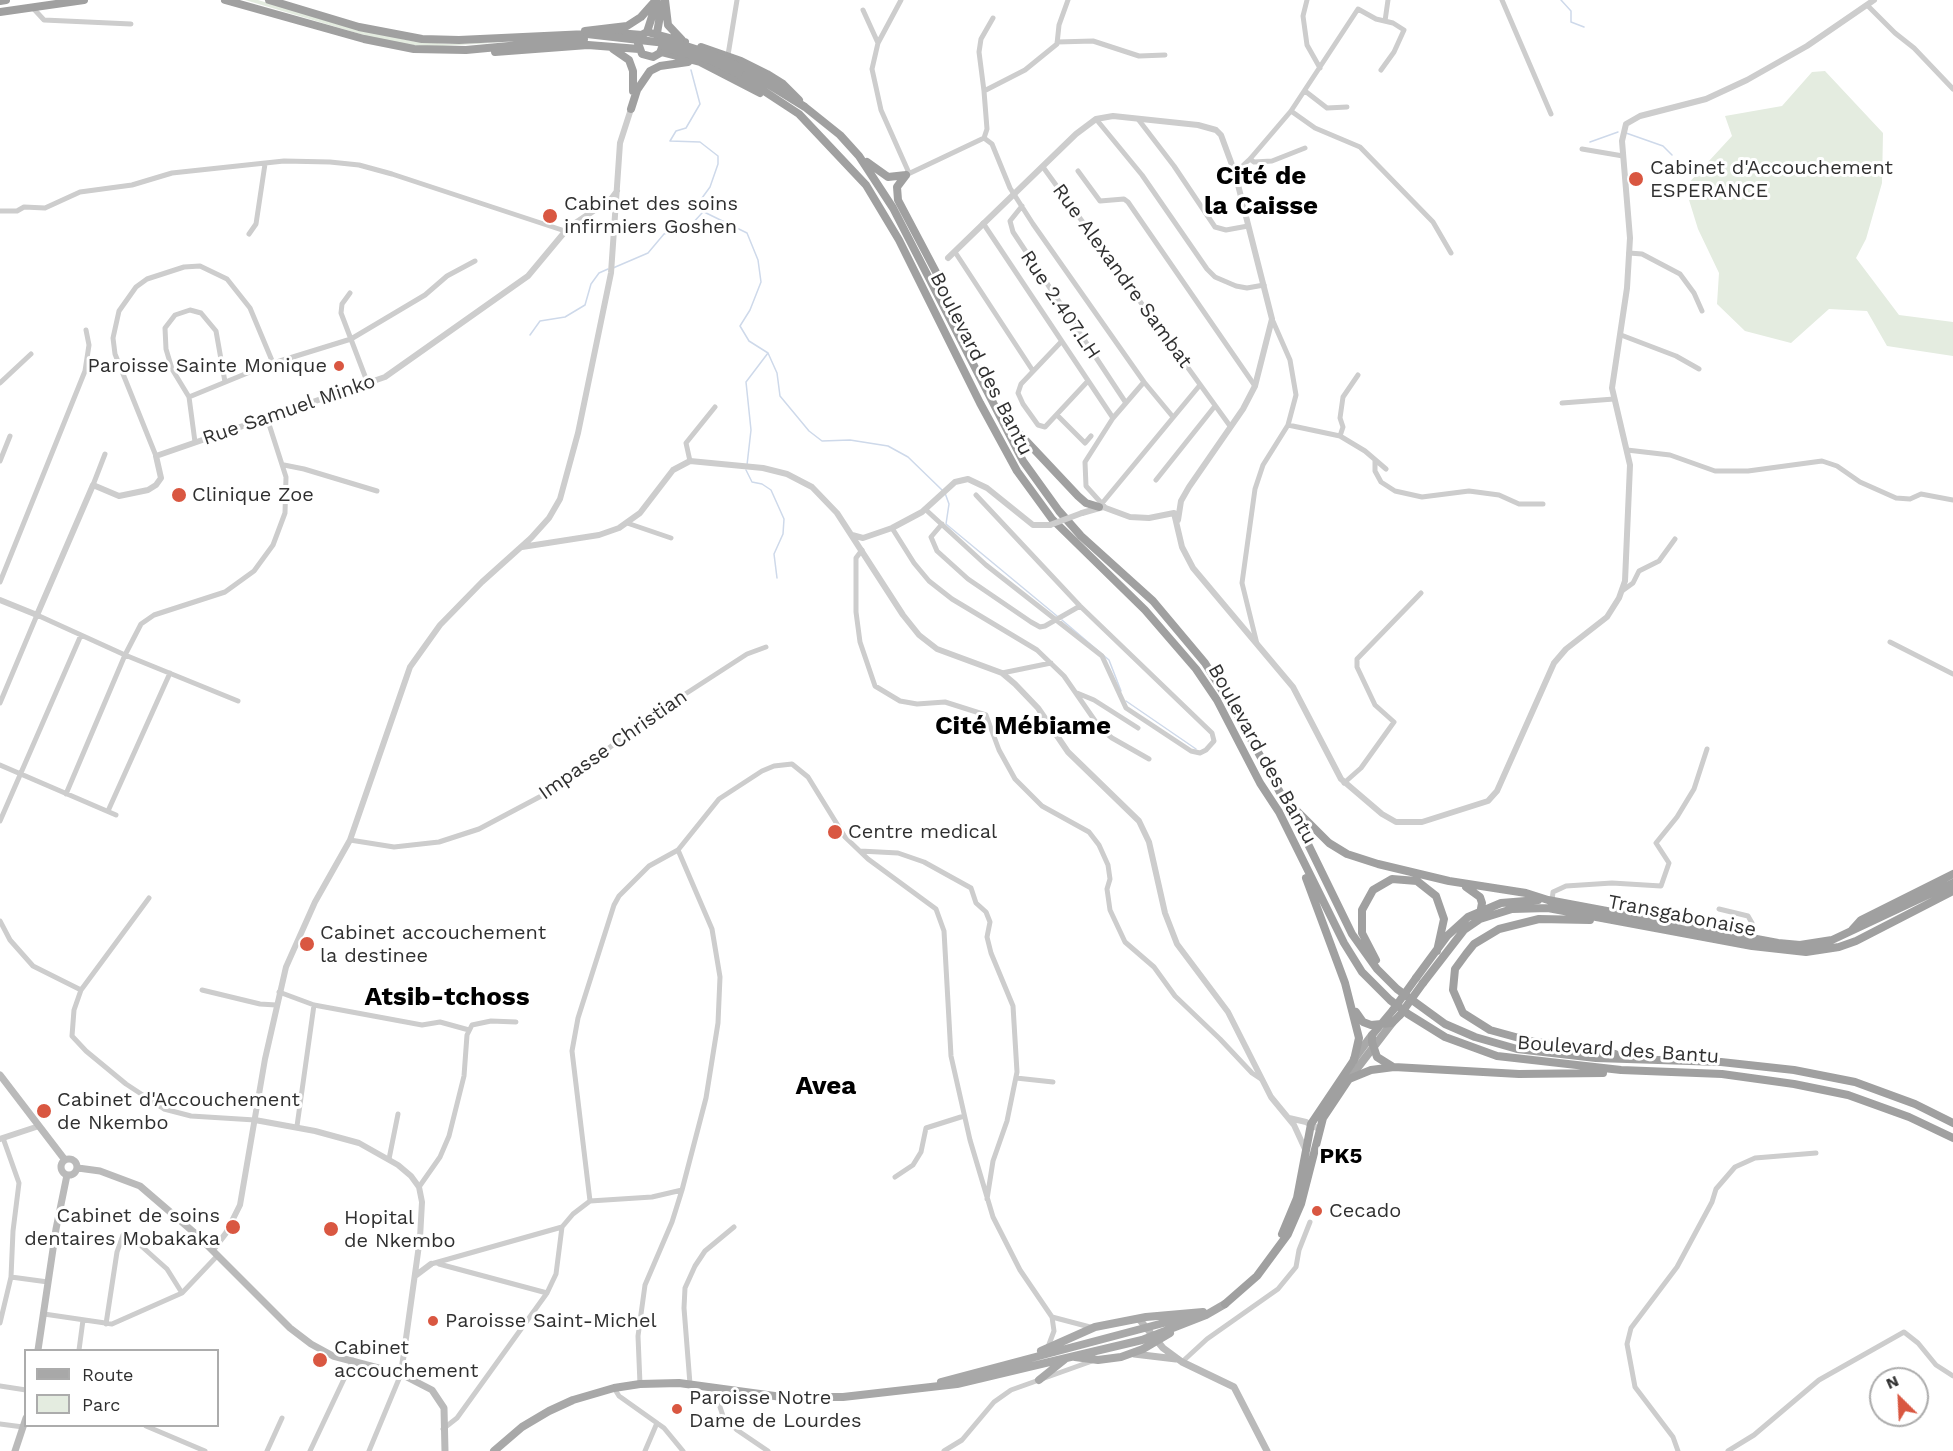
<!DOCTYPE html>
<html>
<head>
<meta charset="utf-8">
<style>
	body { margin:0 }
	#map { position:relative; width:1953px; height:1451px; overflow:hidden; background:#fff; font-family:"Work Sans",sans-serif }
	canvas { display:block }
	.legend { position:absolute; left:24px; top:1349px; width:195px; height:78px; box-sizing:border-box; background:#fff; border:2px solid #acacac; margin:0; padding:8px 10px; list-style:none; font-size:18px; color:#303030 }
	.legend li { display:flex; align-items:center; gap:12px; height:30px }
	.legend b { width:30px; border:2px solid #acacac }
	.north { position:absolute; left:1869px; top:1367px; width:60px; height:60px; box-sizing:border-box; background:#fff; border:2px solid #acacac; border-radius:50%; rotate:336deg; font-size:16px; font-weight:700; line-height:24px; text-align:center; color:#303030 }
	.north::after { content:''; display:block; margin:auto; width:21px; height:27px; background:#d95741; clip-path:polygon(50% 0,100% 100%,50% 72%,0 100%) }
</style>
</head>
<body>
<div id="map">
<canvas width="1953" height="1451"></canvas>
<ul class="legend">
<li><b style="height:8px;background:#a8a8a8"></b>Route</li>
<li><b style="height:16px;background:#e4ece0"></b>Parc</li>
</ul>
<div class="north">N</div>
</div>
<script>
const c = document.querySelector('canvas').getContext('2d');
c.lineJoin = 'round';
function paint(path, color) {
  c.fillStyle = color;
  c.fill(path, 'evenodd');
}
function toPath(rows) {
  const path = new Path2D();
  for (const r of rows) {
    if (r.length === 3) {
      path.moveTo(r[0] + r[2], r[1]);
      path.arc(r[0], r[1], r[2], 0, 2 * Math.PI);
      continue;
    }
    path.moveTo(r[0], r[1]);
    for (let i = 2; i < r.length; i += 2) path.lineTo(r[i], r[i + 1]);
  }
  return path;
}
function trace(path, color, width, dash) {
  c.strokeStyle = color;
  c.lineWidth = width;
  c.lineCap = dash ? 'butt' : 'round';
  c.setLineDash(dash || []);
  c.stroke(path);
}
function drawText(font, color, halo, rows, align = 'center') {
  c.font = font + ' "Work Sans",sans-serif';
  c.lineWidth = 6;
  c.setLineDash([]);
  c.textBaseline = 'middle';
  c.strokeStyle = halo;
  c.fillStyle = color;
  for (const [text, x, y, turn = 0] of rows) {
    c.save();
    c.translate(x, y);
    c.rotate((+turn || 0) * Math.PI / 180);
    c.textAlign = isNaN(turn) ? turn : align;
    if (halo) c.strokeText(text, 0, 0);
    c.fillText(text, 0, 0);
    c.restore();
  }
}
paint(toPath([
	[245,0,258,0,341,25,411,41,449,44,510,42,426,47,377,39],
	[1825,71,1883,133,1882,183,1866,239,1856,258,1899,315,1953,322,1953,356,1887,346,1867,311,1829,309,1791,343,1745,331,1717,304,1719,273,1698,229,1685,187,1732,136,1725,116,1782,106,1812,72]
]), '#e4ece0');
trace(toPath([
	[1561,0,1571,11,1571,22,1584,27],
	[691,70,700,104,686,128,676,131,670,141,700,142,718,156,718,164,710,187,702,198,700,210,747,233,758,260,761,282,750,310,740,326,749,341,768,353,746,382,751,430,747,465],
	[1626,133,1663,146,1672,155],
	[1590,142,1618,132],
	[613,268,648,253,664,234,691,225,702,213],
	[530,335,540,321,565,317,585,305,591,284,599,273,608,269],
	[768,353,777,373,780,396,809,431,822,441,850,440,888,446,908,457,942,490],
	[746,470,752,482,762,484,771,490,784,519,783,534,774,554,777,578],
	[945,493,949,504,946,524,1057,616],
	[1062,620,1109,660,1121,691],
	[1126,701,1196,749]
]), '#ced9ea', 1.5);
trace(toPath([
	[901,0,878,43,872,69,881,110,909,173],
	[1307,0,1303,16,1307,45,1320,68],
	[1502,0,1551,114],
	[1867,5,1895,33,1914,48,1953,89],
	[32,7,44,20,131,24],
	[863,10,878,43],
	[1385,21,1388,0],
	[1057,42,1093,41,1139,56,1165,55],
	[728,55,737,0],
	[984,91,979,52,981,39,993,18],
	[1305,91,1327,108,1347,107],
	[1291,111,1315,128,1360,147,1433,222,1451,253],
	[1096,119,1142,175,1207,269,1215,277,1236,286,1247,288,1264,285],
	[1138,119,1174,166,1215,227,1226,230,1248,226],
	[984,138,992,144,1010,188,1033,224,1144,382,1173,417],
	[1582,149,1623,156],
	[1250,159,1254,162,1272,161,1305,148],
	[1043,167,1230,426],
	[1078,171,1100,201,1124,199,1128,202,1255,386],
	[1235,173,1250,159,1291,111,1358,9,1376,19,1393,23,1404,30,1394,52,1381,70],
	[906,175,984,138,987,129,984,91,1025,70,1057,44,1059,25,1068,0],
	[1022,206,1010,221,1013,232,1126,403],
	[0,211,17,211,24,207,45,208,80,192,132,185,172,173,284,161,330,162,359,165,392,174,565,231],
	[983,223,1113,418],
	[249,234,256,224,265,164],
	[955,252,1033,371],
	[1629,253,1642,254,1680,274,1694,293,1702,311],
	[350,293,342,304,341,313,368,384],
	[1621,335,1676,356,1699,369],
	[1061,342,1021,384,1018,393,1023,404,1038,425,1045,427,1087,382],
	[0,383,31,354],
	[189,397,267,365,351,339,425,295,447,276,475,261],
	[1562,403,1614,399],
	[1057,415,1085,443,1091,436],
	[1288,425,1340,436,1365,451,1386,469],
	[1340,436,1343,427,1340,418,1343,397,1358,375],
	[195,442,189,397,172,369,166,349,165,328,175,315,190,310,201,313,216,331,225,382],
	[1627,450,1670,455,1715,471,1748,471,1822,461,1837,466,1860,482,1896,498,1910,499,1921,494,1953,500],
	[156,456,115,354,113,338,119,311,136,287,147,279,184,267,200,266,227,279,250,308,273,363],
	[0,461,10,436],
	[690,461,686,443,715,407],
	[1375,461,1375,471,1381,482,1395,491,1422,497,1469,491,1499,495,1519,504,1543,504],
	[284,465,304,469,377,491],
	[1156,480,1215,406],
	[93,485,105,454],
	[1104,506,1086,486,1085,462,1113,418,1144,382],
	[1099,507,1200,385],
	[925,509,986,565,1102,656,1126,708,1191,751,1200,753,1206,750,1214,741,1212,733,1080,606,976,495],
	[627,523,671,538],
	[942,524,931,537,937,551,968,579,1031,622,1040,627,1045,626,1080,606],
	[892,528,914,563,929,581,952,599,1037,650,1064,676,1100,728,1112,738,1149,759],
	[862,550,856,558,856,612,860,642,875,686,900,701,917,704,945,702,986,715,999,750,1015,779,1042,806,1089,832,1099,845,1108,865,1110,879,1107,889,1110,910,1125,942,1154,967,1175,996,1220,1039,1252,1073,1261,1079],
	[0,582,85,371,89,345,86,330],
	[1622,591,1633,583,1639,571,1659,561,1675,539],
	[1890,642,1953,674],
	[1257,644,1242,583,1255,489,1263,465,1288,425,1296,395,1290,360,1272,319],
	[1002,673,1051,663],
	[1077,693,1094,700,1138,728],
	[0,703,37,615,125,655,238,701],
	[0,765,116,815],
	[1344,783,1361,768,1394,722,1375,705,1357,667,1357,659,1421,593],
	[66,794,125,655,141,624,154,615,225,592,254,571,273,545,285,513,286,477,267,418],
	[108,811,170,673],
	[0,821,81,635],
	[350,840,394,847,439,842,479,829,562,785,642,722,747,654,766,647],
	[860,851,898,853,924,862,971,888,976,903,986,912,990,922,987,937,991,953,1013,1006,1017,1072,1007,1121,993,1161,987,1199],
	[149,898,81,990,74,1010,72,1036,86,1051,126,1084,164,1109,191,1116,255,1120],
	[1552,901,1553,892,1566,886,1612,883,1661,886,1669,863,1656,843,1677,817,1694,789,1707,749],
	[1719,909,1748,916,1752,923,1751,938],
	[0,921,10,940,33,966,81,990],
	[202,990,260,1004,276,1005],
	[279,992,314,1005,422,1025,440,1022,469,1030],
	[1016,1078,1053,1082],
	[297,1126,314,1005],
	[389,1159,398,1114],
	[895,1177,913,1165,921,1152,926,1128,964,1116],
	[419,1187,440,1157,449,1136,464,1076,467,1035,472,1025,491,1021,516,1022],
	[590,1201,572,1051,578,1018,614,905,619,896,649,866,678,850,719,799,762,771,774,766,792,764,808,777,845,837,868,859,936,909,944,931,951,1056,970,1140,993,1217,1020,1270,1052,1317,1054,1331,1048,1347],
	[431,1264,562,1227],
	[439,1264,547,1293],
	[11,1277,48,1282],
	[44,1314,112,1324,182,1293,218,1255],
	[1052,1317,1090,1327],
	[0,1323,11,1277,13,1231,19,1183,3,1138],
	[106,1324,117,1252,123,1235,129,1235,167,1269,182,1293],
	[79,1350,83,1320],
	[1182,1362,1207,1339,1278,1289,1296,1267,1299,1250,1310,1222],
	[640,1384,638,1336,645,1285,672,1222,682,1190,706,1098,718,1023,720,977,712,929,678,850],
	[690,1384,684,1308,685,1288,695,1266,705,1251,734,1227],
	[0,1386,26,1390],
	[614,1388,619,1396,664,1428,683,1451],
	[721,1388,720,1407,723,1416,737,1430,768,1451],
	[0,1424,23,1427],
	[146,1426,205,1451],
	[443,1429,457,1418,547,1293,556,1274,562,1227,573,1214,590,1201,652,1197,682,1190],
	[267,1451,282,1418],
	[310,1451,353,1360],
	[369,1451,401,1374],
	[645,1451,657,1423],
	[944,1451,962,1440,994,1402,1011,1390,1095,1360],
	[1678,1451,1673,1437,1635,1387,1627,1344,1631,1328,1677,1267,1712,1202,1716,1189,1735,1167,1755,1158,1816,1153],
	[1728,1451,1754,1435,1819,1380,1904,1332,1918,1343,1936,1365,1953,1376]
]), '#cdcdcd', 5);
trace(toPath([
	[948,258,1076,134,1096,119,1113,116,1198,125,1216,130,1221,135,1235,173,1272,319,1255,386,1243,409,1189,487,1181,501,1178,520],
	[1082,513,1103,507,1130,517,1149,518,1174,513,1182,547,1193,568,1293,687,1341,779,1382,814,1396,822,1422,822,1488,801,1497,791,1554,663,1566,649,1607,617,1619,598,1625,581,1630,465,1612,388,1627,288,1630,238,1622,141,1626,124,1640,116,1706,99,1747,80,1807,46,1874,0],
	[852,535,863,538,892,528,922,512,955,482,968,479,987,488,1033,525,1050,525],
	[522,547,599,535,619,528,640,513,673,470,690,461,763,468,787,474,812,487,837,513,903,615,919,635,937,649,1002,673,1015,684,1038,708,1068,752,1139,821,1149,842,1165,913,1177,944,1228,1012,1271,1097,1294,1125,1305,1149],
	[0,600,37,615,93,485,119,496,148,490,156,485,161,478,156,456,385,377,528,276,568,228,611,199,617,191],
	[1289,1118,1306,1122,1319,1129],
	[255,1120,315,1131,359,1143,398,1165,411,1176,419,1187,422,1202,420,1238,401,1374],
	[0,1139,39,1126],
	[213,1250,226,1233,240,1205,265,1059,286,967,315,902,350,840,410,667,440,625,482,582,531,538,549,518,560,499,578,433,611,273,620,143,631,109],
	[415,1276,431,1264]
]), '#cdcdcd', 6);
trace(toPath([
	[0,1075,65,1160],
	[69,1167,8],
	[78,1168,100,1171,140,1186,197,1235,290,1328,311,1344,333,1356,401,1374,432,1390,444,1408,445,1451],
	[1139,1319,1163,1348,1182,1362,1234,1387,1267,1451],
	[38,1350,56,1229,67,1175],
	[1134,1354,1176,1359],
	[15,1451,26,1418]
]), '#bababa', 7);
trace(toPath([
	[1354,1059,1372,1035],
	[1349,1079,1392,1023],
	[1041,1351,1095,1327,1146,1317,1203,1312],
	[1075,1357,1098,1360,1121,1357,1143,1349,1170,1333],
	[1039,1380,1064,1360],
	[941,1382,1186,1317],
	[494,1451,522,1427,549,1411,573,1400,614,1388,640,1384,679,1383,782,1397,843,1397,957,1384,1142,1340,1206,1315,1225,1304]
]), '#a8a8a8', 8);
trace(toPath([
	[225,0,364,39,414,49,466,50,584,39],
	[269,0,359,27,422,39,459,40,587,34],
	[665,0,668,25,682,40],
	[0,1,6,0],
	[0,12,84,0],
	[585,31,627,26,641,17,656,0],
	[606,32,642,35],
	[647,32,656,4],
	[657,33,662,4],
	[661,37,663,45,660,53,653,57,642,54,638,43,640,36,647,32,685,42],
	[701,47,741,61,767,74,783,84,799,100],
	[613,49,629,60,633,71,633,91],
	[495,52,588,45,639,49],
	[661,52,700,62,760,93],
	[742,68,805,107,840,135,859,156,893,208,1023,461,1059,511,1081,536,1153,601,1205,663,1240,719,1307,842,1352,934,1377,969,1397,989,1445,1024,1475,1037,1517,1049,1596,1058,1721,1062,1794,1070,1855,1082,1915,1104,1953,1123],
	[738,74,799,114,866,185,899,240,980,403,1017,471,1052,519,1145,610,1196,669,1217,700,1260,783,1279,812,1344,943,1362,972,1390,1000,1408,1014,1445,1037,1497,1056,1621,1070,1722,1074,1794,1084,1848,1095,1909,1117,1953,1138],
	[637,90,650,71,660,66,688,62],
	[631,109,638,87],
	[867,162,888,177,906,175],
	[906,175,897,187,898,200,936,272,949,305],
	[1000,409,1014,428,1078,496,1086,503,1099,507],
	[1282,796,1329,843,1347,854,1378,864,1449,881,1526,893,1548,900,1778,943,1800,945,1832,940,1953,883],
	[1466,887,1480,897,1482,903,1480,914],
	[1590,920,1539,919,1499,929,1474,944,1466,954,1455,969,1453,990,1463,1013,1490,1030,1530,1041,1615,1054],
	[1852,930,1861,920,1953,874],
	[1376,960,1362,933,1362,910,1373,890,1392,879,1417,881,1436,896,1444,919,1437,951],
	[1416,978,1447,936,1468,917,1501,903,1538,900],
	[1423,983,1464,930,1480,919,1512,909,1548,908,1752,946,1806,952,1839,947,1856,941,1953,891],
	[1393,1010,1372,1035,1372,1042,1377,1057,1393,1067],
	[1356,1012,1363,1022,1371,1025,1392,1023,1400,1015],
	[1282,1234,1297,1198,1311,1124,1354,1060,1359,1038,1345,983,1306,878],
	[1225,1304,1257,1276,1288,1234,1301,1204,1323,1118,1349,1079,1371,1070,1394,1067,1519,1074,1603,1073]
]), '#a0a0a0', 8);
trace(toPath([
	[1050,525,1082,513]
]), '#cdcdcd', 6);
trace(toPath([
	[587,34,683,45,708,53,742,68],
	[665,48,710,60,738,74],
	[1393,1010,1416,978],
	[1400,1015,1423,983]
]), '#a0a0a0', 8);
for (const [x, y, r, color] of [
	[1636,179,8,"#d95741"],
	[550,216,8,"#d95741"],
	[339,366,6,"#d95741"],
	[179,495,8,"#d95741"],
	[835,832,8,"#d95741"],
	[307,944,8,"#d95741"],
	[44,1111,8,"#d95741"],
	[1317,1211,6,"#d95741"],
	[233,1227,8,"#d95741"],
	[331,1229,8,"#d95741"],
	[433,1321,6,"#d95741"],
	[320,1360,8,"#d95741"],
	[677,1409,6,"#d95741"]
]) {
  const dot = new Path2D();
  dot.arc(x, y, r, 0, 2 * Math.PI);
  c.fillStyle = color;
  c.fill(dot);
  trace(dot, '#fff', 2);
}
drawText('20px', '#303030', '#fff', [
	["Cabinet d'Accouchement",1650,168],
	["ESPERANCE",1650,191],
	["Cabinet des soins",564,204],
	["infirmiers Goshen",564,227],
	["Paroisse Sainte Monique",327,366,"right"],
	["Clinique Zoe",192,495],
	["Centre medical",848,832],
	["Cabinet accouchement",320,933],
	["la destinee",320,956],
	["Cabinet d'Accouchement",57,1100],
	["de Nkembo",57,1123],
	["Cecado",1329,1211],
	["Cabinet de soins",220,1216,"right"],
	["dentaires Mobakaka",220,1239,"right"],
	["Hopital",344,1218],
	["de Nkembo",344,1241],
	["Paroisse Saint-Michel",445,1321],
	["Cabinet",334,1348],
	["accouchement",334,1371],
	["Paroisse Notre",689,1398],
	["Dame de Lourdes",689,1421]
], 'left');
drawText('20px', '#303030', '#fff', [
	["Rue Alexandre Sambat",1122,276,54],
	["Rue 2.407.LH",1060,305,56],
	["Boulevard des Bantu",981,364,63],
	["Rue Samuel Minko",289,410,-19],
	["Impasse Christian",613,745,-35],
	["Boulevard des Bantu",1262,754,61],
	["Transgabonaise",1682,916,11],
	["Boulevard des Bantu",1618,1050,4]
]);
drawText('bold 22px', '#000', '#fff', [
	["PK5",1341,1157]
]);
drawText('bold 26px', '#000', '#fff', [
	["Cité de",1261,176],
	["la Caisse",1261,206],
	["Cité Mébiame",1023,726],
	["Atsib-tchoss",447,997],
	["Avea",826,1086]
]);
</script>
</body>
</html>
